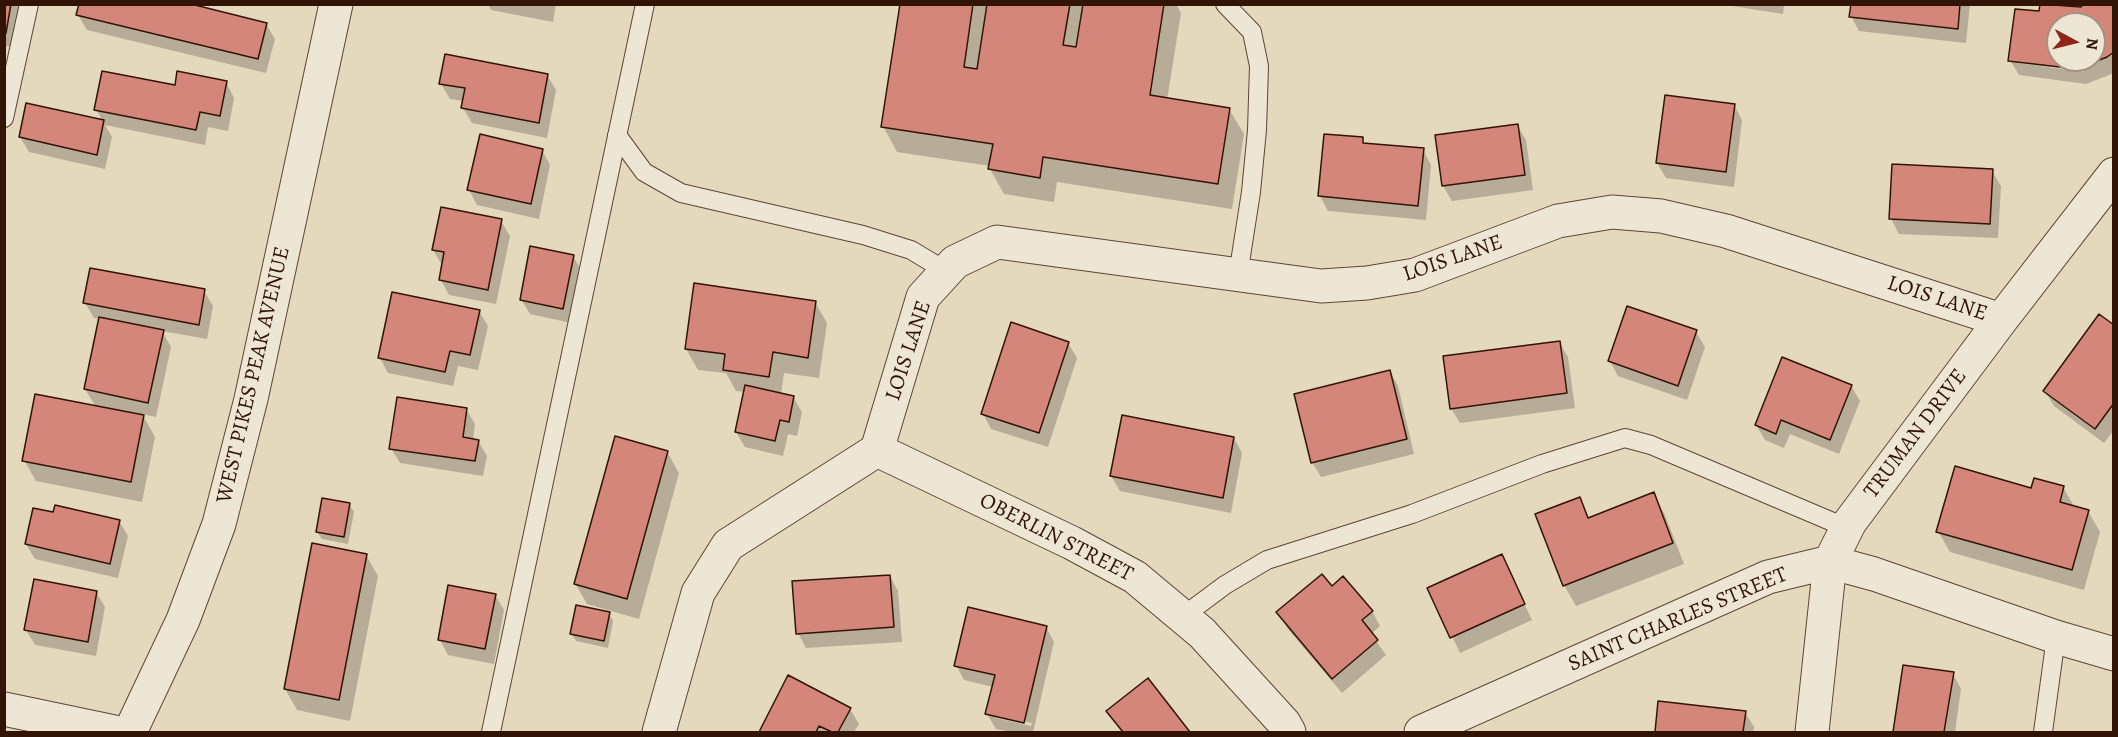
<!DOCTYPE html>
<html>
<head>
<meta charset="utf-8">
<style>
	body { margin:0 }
	#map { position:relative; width:2118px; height:737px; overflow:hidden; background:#e4d8bd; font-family:Alegreya,serif }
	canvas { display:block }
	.frame { position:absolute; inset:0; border:6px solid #321407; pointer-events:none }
	.north { position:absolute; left:2046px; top:12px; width:60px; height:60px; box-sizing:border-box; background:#ede6d4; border:2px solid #a29282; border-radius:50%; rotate:97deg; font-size:16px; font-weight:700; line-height:24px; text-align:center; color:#321407 }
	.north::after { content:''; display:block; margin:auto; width:21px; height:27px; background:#8f2418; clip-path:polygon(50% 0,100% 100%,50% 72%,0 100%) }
</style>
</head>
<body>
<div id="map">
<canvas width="2118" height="737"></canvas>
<div class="frame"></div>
<div class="north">N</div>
</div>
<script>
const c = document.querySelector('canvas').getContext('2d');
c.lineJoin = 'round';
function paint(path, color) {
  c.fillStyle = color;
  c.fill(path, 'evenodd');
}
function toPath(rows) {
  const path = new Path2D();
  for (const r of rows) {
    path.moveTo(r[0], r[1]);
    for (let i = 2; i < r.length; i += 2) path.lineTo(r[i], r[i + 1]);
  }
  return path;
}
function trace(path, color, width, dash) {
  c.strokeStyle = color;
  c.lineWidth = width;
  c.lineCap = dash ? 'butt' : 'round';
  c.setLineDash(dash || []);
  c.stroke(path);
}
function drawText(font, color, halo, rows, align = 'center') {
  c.font = font + ' Alegreya,serif';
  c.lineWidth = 5;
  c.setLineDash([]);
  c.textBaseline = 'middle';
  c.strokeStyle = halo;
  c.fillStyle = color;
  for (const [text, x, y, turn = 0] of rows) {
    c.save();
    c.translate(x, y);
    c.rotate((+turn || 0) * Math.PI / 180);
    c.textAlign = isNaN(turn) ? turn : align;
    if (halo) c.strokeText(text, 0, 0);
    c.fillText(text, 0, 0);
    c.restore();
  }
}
paint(toPath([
	[4,4,22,4,14,47,4,46],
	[488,4,556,4,553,22,491,10],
	[902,4,1176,4,1181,13,1167,100,1229,109,1244,134,1232,209,1057,182,1054,202,1004,194,990,169,990,166,897,152,883,126],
	[1719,4,1784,4,1783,14],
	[1852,4,1970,4,1966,43,1859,31,1851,16],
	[2041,4,2082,8,2114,8,2114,73,2086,84,2019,75,2010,60,2040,13],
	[2058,24,2094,24,2094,60,2058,60],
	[2018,60,2084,69,2084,72,2018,63],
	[78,15,266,24,275,39,266,73,87,30],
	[547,75,556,90,547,138,472,123,463,108,464,101,450,99,441,84],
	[226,82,234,98,228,131,208,127,205,145,105,125,112,137,105,169,29,152,20,137,103,122,96,109,176,87],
	[1734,105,1742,120,1734,187,1666,178,1657,163],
	[1517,125,1526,140,1533,190,1452,201,1443,186],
	[1362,139,1365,144,1423,150,1431,165,1426,220,1328,211,1320,196],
	[542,150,550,165,539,219,477,205,469,190],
	[1992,171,2001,186,1998,238,1899,234,1891,219],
	[501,221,510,236,496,304,449,295,441,280,442,265,433,250],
	[573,256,582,272,571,323,530,314,521,299],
	[204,291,213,306,207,339,162,331,171,347,156,417,142,414,155,437,142,502,36,481,24,460,96,407,85,389,100,319,94,318,85,303],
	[815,302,827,323,819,378,784,373,781,394,793,397,802,412,797,436,788,434,783,456,745,447,736,432,745,392,736,391,726,373,698,370,686,349],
	[479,311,488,326,478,370,458,366,453,386,388,373,380,358],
	[2114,326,2114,430,2104,443,2054,406,2045,391],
	[1696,332,1705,347,1687,400,1618,376,1610,361],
	[1559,342,1568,357,1575,408,1460,423,1451,408],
	[1068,343,1077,358,1048,447,991,429,983,414],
	[1390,371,1398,386,1414,454,1321,477,1312,462],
	[1851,386,1860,401,1839,454,1790,434,1784,448,1765,440,1756,425],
	[466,409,475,424,473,440,478,441,487,456,483,476,400,463,391,448],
	[1234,438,1242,453,1231,513,1120,491,1111,476],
	[667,452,679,473,639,619,587,604,575,583],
	[2063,487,2075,508,2088,511,2100,532,2084,590,1950,552,1938,531,2033,490],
	[1653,494,1665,515,1684,564,1576,606,1564,585,1579,499,1590,519],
	[349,504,354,512,348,544,322,539,317,532],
	[119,521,128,536,118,578,35,559,26,544],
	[366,555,378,576,350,721,297,710,285,689],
	[1501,556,1532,620,1460,653,1429,588],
	[890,576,898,591,902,642,806,648,798,633],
	[1332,588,1372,611,1380,626,1371,634,1386,655,1342,693,1287,628,1278,613],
	[96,592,105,607,96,656,35,645,26,630],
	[495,595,504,610,494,664,448,655,440,640],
	[609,614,613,621,608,648,576,641,571,633],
	[1046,627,1054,642,1033,732,1012,732,996,729,987,714,993,687,964,680,956,665],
	[996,715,1032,723,1031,726,996,718],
	[1904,666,1953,674,1961,689,1955,732,1894,732],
	[789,677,850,709,859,724,854,732,761,732],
	[1148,680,1188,732,1122,732,1117,726,1108,711],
	[1659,703,1745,712,1754,727,1753,732,1656,732]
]), '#0003');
const building = toPath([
	[4,4,11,4,6,33,4,33,4,4],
	[79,4,191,4,267,23,258,59,76,15,79,4],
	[900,4,973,4,964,67,977,69,987,4,1070,4,1063,45,1076,47,1083,4,1164,4,1150,95,1230,108,1218,184,1043,157,1040,178,988,169,993,144,881,127,900,4],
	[1851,4,1960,4,1958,29,1849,17,1851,4],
	[2040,4,2081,7,2083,4,2111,4,2114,6,2114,52,2107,57,2077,69,2008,61,2015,9,2039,11,2040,4],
	[2058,24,2094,24,2094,60,2058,60,2058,24],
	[445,54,548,74,539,123,461,108,465,88,439,84,445,54],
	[102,71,175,85,177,71,227,81,220,116,200,112,196,130,94,110,102,71],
	[1665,95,1735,104,1726,172,1656,163,1665,95],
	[26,103,104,120,97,155,19,137,26,103],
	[1518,124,1525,175,1442,186,1435,135,1518,124],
	[480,134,543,149,531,204,467,190,480,134],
	[1324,134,1363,137,1363,143,1424,148,1418,206,1318,196,1324,134],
	[1892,164,1993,169,1990,224,1889,219,1892,164],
	[441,207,502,219,488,290,439,280,444,252,432,250,441,207],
	[530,246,574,255,563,309,520,300,530,246],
	[90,268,205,289,199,325,83,303,90,268],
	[694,283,816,301,808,358,773,352,769,377,723,370,725,354,685,349,694,283],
	[392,292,480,310,470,355,450,351,445,372,378,358,392,292],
	[1627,306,1697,330,1678,386,1608,361,1627,306],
	[2099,314,2114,325,2114,403,2095,429,2043,391,2099,314],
	[99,317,164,330,148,403,84,389,99,317],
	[1011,322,1069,342,1039,433,981,414,1011,322],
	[1560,341,1567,393,1450,409,1443,356,1560,341],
	[1782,357,1852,385,1830,440,1781,420,1776,434,1755,425,1782,357],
	[1390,370,1407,439,1311,463,1294,394,1390,370],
	[745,385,794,396,789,422,780,420,775,441,735,432,745,385],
	[35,394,144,415,131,482,22,461,35,394],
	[397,397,467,408,463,437,479,440,475,461,389,449,397,397],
	[1122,415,1234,437,1223,498,1110,476,1122,415],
	[615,436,668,451,627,599,574,584,615,436],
	[1955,466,2031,488,2034,478,2064,486,2060,502,2089,510,2072,570,1936,532,1955,466],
	[1654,492,1673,543,1563,586,1535,514,1580,497,1588,518,1654,492],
	[322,498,350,503,344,537,316,532,322,498],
	[55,505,120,520,110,564,25,544,33,508,53,512,55,505],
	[312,543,367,554,339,700,284,689,312,543],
	[1502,554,1525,604,1450,638,1427,588,1502,554],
	[1322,574,1332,586,1343,576,1373,611,1362,620,1378,640,1332,679,1276,612,1322,574],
	[890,575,894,627,796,634,792,581,890,575],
	[34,579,97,591,88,642,24,630,34,579],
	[448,585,496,594,485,649,438,640,448,585],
	[576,605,610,612,604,641,570,634,576,605],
	[968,607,1047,626,1024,723,985,714,995,675,954,666,968,607],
	[1903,665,1954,672,1944,732,1893,732,1903,665],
	[788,675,851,708,838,732,832,732,819,726,816,732,759,732,788,675],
	[1148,678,1190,732,1123,732,1106,711,1148,678],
	[1658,701,1746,711,1743,732,1655,732,1658,701]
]);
paint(building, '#d38679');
trace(building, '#321407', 1.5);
const service = toPath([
	[1225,4,1252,32,1259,66,1257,130,1251,192,1238,275],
	[4,118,29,4],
	[617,135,644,172,681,193,863,235,911,250,946,271],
	[1182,617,1225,585,1267,560,1412,514,1542,464,1625,438,1651,445,1847,528],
	[491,732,645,4],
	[2043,732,2056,637]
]);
const minor = toPath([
	[877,450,923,297,955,262,997,242,1321,286,1367,283,1415,275,1558,221,1612,212,1661,216,1726,231,2001,320],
	[877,450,1072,543,1135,577,1202,633,1284,723,1289,732],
	[4,709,114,732],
	[130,732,183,620,219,524,251,399,336,4],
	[659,732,698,593,728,545,877,450],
	[1421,732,1768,577,1830,562,1874,574,2056,637,2114,654],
	[1812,732,1830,562,1850,522,2001,320,2114,174]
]);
trace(service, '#5e4534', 20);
trace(minor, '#5e4534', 35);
trace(service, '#ede6d4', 18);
trace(minor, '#ede6d4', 33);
drawText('22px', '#321407', '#ede6d4', [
	["LOIS LANE",1453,259,-19],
	["LOIS LANE",1937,299,18],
	["LOIS LANE",909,351,-72],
	["WEST PIKES PEAK AVENUE",254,375,-77],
	["TRUMAN DRIVE",1916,434,-53],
	["OBERLIN STREET",1056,538,27],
	["SAINT CHARLES STREET",1678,620,-23]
]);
</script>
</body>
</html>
